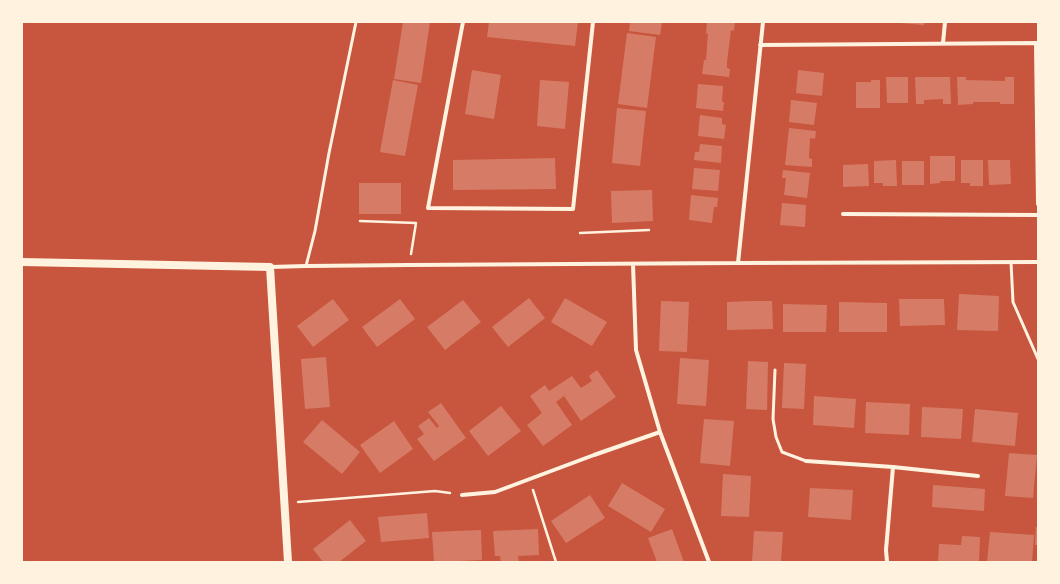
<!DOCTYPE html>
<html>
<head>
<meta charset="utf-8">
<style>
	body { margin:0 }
	#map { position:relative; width:1060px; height:584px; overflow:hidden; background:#c8553d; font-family:"IBM Plex Sans",sans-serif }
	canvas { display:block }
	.frame { position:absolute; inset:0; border:23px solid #fff3e0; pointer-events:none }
</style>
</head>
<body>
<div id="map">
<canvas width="1060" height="584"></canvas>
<div class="frame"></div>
</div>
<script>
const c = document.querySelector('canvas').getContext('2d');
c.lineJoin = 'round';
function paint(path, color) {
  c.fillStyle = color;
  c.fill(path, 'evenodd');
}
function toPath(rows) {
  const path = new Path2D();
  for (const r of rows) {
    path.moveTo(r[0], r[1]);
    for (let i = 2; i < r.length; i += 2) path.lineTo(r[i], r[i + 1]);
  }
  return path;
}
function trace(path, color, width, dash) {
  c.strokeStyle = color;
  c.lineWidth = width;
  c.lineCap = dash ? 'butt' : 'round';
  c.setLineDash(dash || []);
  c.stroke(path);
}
paint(toPath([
	[403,22,430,22,421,83,394,79],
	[489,22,578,22,575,46,487,37],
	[630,22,662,22,660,35,629,31],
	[707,22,735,22,734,31,731,30,727,62,727,68,730,69,729,77,702,74,704,60,706,60,708,33,706,34],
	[900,22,925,22,924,25,900,23],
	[627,33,656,37,647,108,618,104],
	[472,70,501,75,494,119,465,114],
	[798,70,824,73,822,96,796,93],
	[886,77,908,77,908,103,887,103],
	[915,77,950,77,951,104,943,104,943,99,924,100,924,104,916,104],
	[957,77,966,77,966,80,1005,81,1005,77,1014,77,1014,104,1000,104,1000,102,973,102,973,104,958,105],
	[393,80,418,85,405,156,380,152],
	[540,80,569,82,565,129,537,126],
	[871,80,880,80,880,108,856,108,856,82,871,82],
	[698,84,723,86,722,102,724,102,723,111,696,108],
	[791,100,817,103,814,125,789,122],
	[617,108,646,111,640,166,612,163],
	[700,115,722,118,722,124,726,125,724,139,698,136],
	[789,128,816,131,815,139,810,138,809,158,812,159,812,167,785,165],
	[700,144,722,146,721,163,694,160,695,152,699,152],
	[930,156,955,156,955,181,940,181,940,183,930,184],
	[555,158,556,189,453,190,453,160],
	[896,160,897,186,883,186,883,183,874,183,874,161],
	[961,160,983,160,983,186,970,186,970,183,961,183],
	[988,160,1010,160,1011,184,989,185],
	[902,161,924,161,924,185,902,185],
	[868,164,869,186,843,187,843,165],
	[694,168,720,170,718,191,692,189],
	[783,170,810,173,807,198,784,195,786,178,782,178],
	[359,183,401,183,401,214,359,214],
	[652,190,653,221,612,223,611,191],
	[691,195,718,198,717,207,714,207,712,223,689,220],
	[782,203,806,205,805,227,780,225],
	[959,294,999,296,998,331,957,330],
	[529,298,545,318,508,347,492,327],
	[565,298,607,322,592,346,551,322],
	[333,299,349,320,313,347,297,326],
	[400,299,415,319,377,347,362,327],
	[899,299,944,299,945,325,900,326],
	[463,300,481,322,445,350,427,327],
	[661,301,689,302,687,352,659,351],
	[750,301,772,301,773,329,727,330,727,302],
	[839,302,887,303,887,332,839,332],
	[783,304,827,305,826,332,783,332],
	[326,357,330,407,305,409,301,359],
	[680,358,709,360,706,406,677,404],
	[748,361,768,362,767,410,746,409],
	[784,363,806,364,804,409,782,408],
	[597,370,616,397,581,421,564,396,556,402,572,425,543,446,527,425,542,413,530,396,545,385,549,391,572,376,581,388,592,381,589,376],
	[814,396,856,399,854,428,813,425],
	[866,402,910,404,909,435,865,433],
	[441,403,466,438,434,461,417,439,424,434,418,426,429,418,437,428,439,426,428,412],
	[501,406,521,431,488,456,469,431],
	[922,407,963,409,961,439,921,437],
	[975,409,1018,413,1015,446,972,442],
	[704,419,734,421,730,466,700,463],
	[322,420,360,452,342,474,303,442],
	[394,421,413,449,380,473,360,445],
	[1009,453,1037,455,1033,498,1005,496],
	[723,474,751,476,749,517,721,516],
	[622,483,665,509,651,532,608,506],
	[933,485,985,489,984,511,932,507],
	[810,488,853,490,851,520,808,517],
	[590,495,605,518,566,543,551,521],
	[427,513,429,538,381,542,378,517],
	[350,520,366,541,339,562,323,562,313,549],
	[1036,527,1038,527,1038,545,1035,545],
	[538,529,539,555,518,556,519,562,501,562,500,556,495,556,493,531],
	[672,529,684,562,657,562,648,538],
	[481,530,482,560,434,562,432,532],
	[754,531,783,532,781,562,752,562],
	[990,532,1034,535,1032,562,987,562],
	[962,536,980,537,979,562,938,562,939,544,961,545]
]), '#d67c66');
trace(toPath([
	[360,221,416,223,411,254],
	[580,233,649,230],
	[533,490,556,562],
	[298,502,435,491,450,493]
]), '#fff3e0', 2.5);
trace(toPath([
	[1011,262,1013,302,1038,359],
	[306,266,315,231,329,153,356,22],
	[775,370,773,419,776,437,782,452,806,461]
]), '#fff3e0', 3);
trace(toPath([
	[463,22,428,208,573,209,593,22],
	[943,43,945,22],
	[1036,43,1038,204],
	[760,45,1038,43],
	[843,214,1038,215],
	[738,263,763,22],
	[633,264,636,350,660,432,709,562],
	[270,267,306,266,409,265,738,263,1038,262],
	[806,461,893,467,978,476],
	[462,495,495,492,594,455,660,432],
	[887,562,886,550,893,467]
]), '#fff3e0', 4);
trace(toPath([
	[22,262,270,267,288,562]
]), '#fff3e0', 8);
</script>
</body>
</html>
